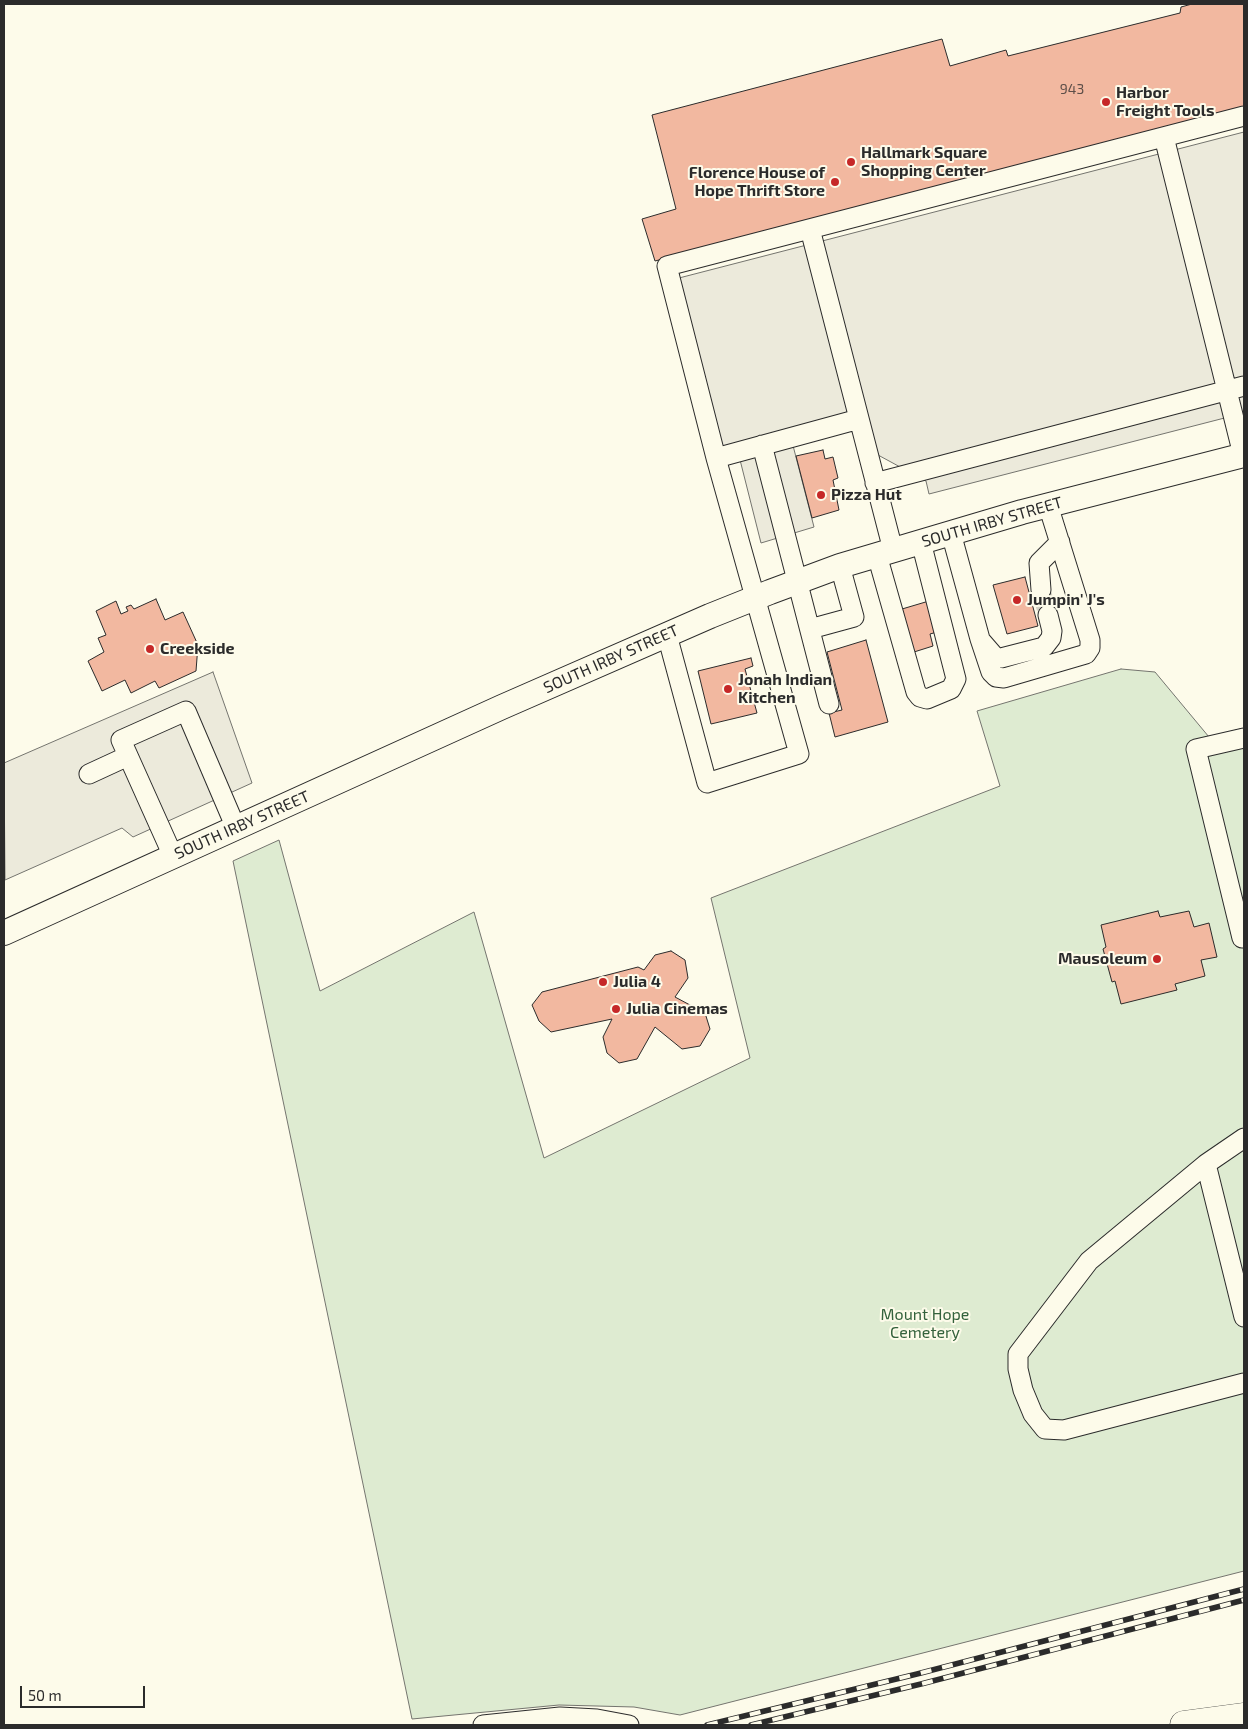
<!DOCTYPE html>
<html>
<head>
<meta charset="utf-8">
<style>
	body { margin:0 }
	#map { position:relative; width:1248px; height:1729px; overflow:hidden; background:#fdfbea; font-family:"Exo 2",sans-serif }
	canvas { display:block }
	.frame { position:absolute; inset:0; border:5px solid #2b2b2b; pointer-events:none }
	.scale { position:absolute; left:20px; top:1686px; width:125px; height:22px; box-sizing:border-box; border:2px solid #2b2b2b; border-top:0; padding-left:6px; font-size:15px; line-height:18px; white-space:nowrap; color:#2b2b2b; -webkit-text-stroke:4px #fdfbea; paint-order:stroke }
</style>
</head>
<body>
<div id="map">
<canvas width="1248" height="1729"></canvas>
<div class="frame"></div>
<div class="scale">50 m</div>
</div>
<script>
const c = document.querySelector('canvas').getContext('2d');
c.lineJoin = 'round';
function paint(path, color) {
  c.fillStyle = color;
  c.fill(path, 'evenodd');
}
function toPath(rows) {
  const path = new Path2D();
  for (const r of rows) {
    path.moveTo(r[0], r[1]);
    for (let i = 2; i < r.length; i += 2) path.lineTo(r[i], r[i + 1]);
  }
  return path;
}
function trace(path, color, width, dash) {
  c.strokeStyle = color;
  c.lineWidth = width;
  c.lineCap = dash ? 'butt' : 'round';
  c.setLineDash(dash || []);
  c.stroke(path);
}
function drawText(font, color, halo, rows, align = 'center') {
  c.font = font + ' "Exo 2",sans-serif';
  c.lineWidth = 4;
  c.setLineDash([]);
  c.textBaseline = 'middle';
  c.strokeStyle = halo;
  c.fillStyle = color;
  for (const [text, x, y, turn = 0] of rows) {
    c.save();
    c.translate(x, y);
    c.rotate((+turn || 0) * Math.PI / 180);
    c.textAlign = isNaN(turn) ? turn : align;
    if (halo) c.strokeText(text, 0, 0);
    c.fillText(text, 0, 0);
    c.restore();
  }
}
const green = toPath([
	[1121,669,1155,672,1209,737,1244,728,1244,1571,680,1715,634,1707,559,1705,412,1719,233,861,279,840,320,991,474,912,544,1158,750,1058,711,898,1000,786,977,711,1121,669]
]);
paint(green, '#deebd1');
trace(green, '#74746e', 1);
const parking = toPath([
	[1244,132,1244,413,929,494,926,481,878,455,845,415,789,430,814,527,761,543,736,444,720,449,679,278,1244,132],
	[213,672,252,783,133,837,122,828,5,880,4,763,213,672]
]);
paint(parking, '#eceadb');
trace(parking, '#74746e', 1);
const building = toPath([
	[1192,4,1244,4,1244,108,655,261,642,219,676,209,652,115,942,39,950,66,1006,50,1008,56,1180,13,1181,7,1192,4],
	[823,450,825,459,833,457,838,478,833,480,839,510,812,518,796,456,823,450],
	[1025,577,1038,626,1007,634,993,585,1025,577],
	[156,599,165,620,183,612,198,645,196,671,159,688,155,681,131,693,125,680,102,691,88,661,104,652,98,638,106,635,96,611,116,601,121,614,128,611,126,607,131,605,134,609,156,599],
	[929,601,937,632,930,634,933,646,914,652,902,609,929,601],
	[866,640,888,722,835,737,829,713,842,710,827,652,866,640],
	[751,658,753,666,745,669,757,713,711,724,698,671,751,658],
	[1158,911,1160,917,1189,911,1194,927,1209,923,1217,957,1201,960,1205,976,1175,984,1177,990,1121,1004,1115,981,1112,982,1103,949,1106,947,1101,925,1158,911],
	[671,951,685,960,688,978,675,997,705,1013,710,1029,700,1046,682,1049,655,1027,637,1059,619,1063,607,1053,603,1037,612,1019,551,1032,539,1021,532,1005,542,992,638,967,644,970,655,955,671,951]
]);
paint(building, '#f2b8a0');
trace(building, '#2b2b2b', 1);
trace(toPath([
	[1041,590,1048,615]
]), '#d3d1c4', 19, [19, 9]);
const minor = toPath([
	[1164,137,1243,455],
	[810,229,893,550],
	[762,445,829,704],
	[716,458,859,419],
	[875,483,1244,386],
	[951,533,980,639,991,672,996,677,1004,678,1086,654,1090,648,1090,640,1048,505],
	[877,555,916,692,920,697,927,699,951,689,956,679,921,542],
	[1041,590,1039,563,1060,542],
	[810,629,854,617,840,566],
	[667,635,707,783,799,754,716,458,667,266,1244,116],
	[982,642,995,657,1001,658,1044,647,1051,638,1052,631,1048,615],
	[89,774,128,756],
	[173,856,121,740,186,711,236,828],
	[1242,938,1196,749,1244,738],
	[1244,1138,1206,1164,1244,1317],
	[1206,1164,1089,1261,1018,1354,1018,1369,1023,1390,1033,1414,1045,1429,1064,1430,1244,1383],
	[483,1725,560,1717,597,1719,629,1725]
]);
const major = toPath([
	[4,933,502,707,710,616,770,592,840,566,1022,512,1244,455]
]);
const highway = toPath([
	[1184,1725,1244,1717]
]);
trace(minor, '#2b2b2b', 21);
trace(major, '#2b2b2b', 26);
trace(highway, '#2b2b2b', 29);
trace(minor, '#fdfbea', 19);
trace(major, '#fdfbea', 24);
trace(highway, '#fdfbea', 28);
const rail = toPath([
	[707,1725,917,1674,1244,1589],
	[751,1725,921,1684,1244,1600]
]);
trace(rail, '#2b2b2b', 5.5);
trace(rail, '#fdfbea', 4, [11]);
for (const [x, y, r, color] of [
	[1106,102,5,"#c62828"],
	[851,162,5,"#c62828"],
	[835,182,5,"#c62828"],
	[821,495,5,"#c62828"],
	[1017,600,5,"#c62828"],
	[150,649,5,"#c62828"],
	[728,689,5,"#c62828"],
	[1157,959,5,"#c62828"],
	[603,982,5,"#c62828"],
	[616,1009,5,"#c62828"]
]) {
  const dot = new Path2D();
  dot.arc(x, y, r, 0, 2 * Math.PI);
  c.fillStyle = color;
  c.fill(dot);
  trace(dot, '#fdfbea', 2);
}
drawText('14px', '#5d4e48', null, [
	["943",1072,89]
]);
drawText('bold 16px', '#2b2b2b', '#fdfbea', [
	["Harbor",1116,93],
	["Freight Tools",1116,111],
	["Hallmark Square",861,153],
	["Shopping Center",861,171],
	["Florence House of",825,173,"right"],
	["Hope Thrift Store",825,191,"right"],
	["Pizza Hut",831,495],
	["Jumpin' J's",1027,600],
	["Creekside",160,649],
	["Jonah Indian",738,680],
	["Kitchen",738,698],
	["Mausoleum",1147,959,"right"],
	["Julia 4",613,982],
	["Julia Cinemas",626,1009]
], 'left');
drawText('16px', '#2b2b2b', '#fdfbea', [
	["SOUTH IRBY STREET",992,522,-16],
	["SOUTH IRBY STREET",611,659,-24],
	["SOUTH IRBY STREET",242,825,-24]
]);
drawText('16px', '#34623c', '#fdfbea', [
	["Mount Hope",925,1315],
	["Cemetery",925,1333]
]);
</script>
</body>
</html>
